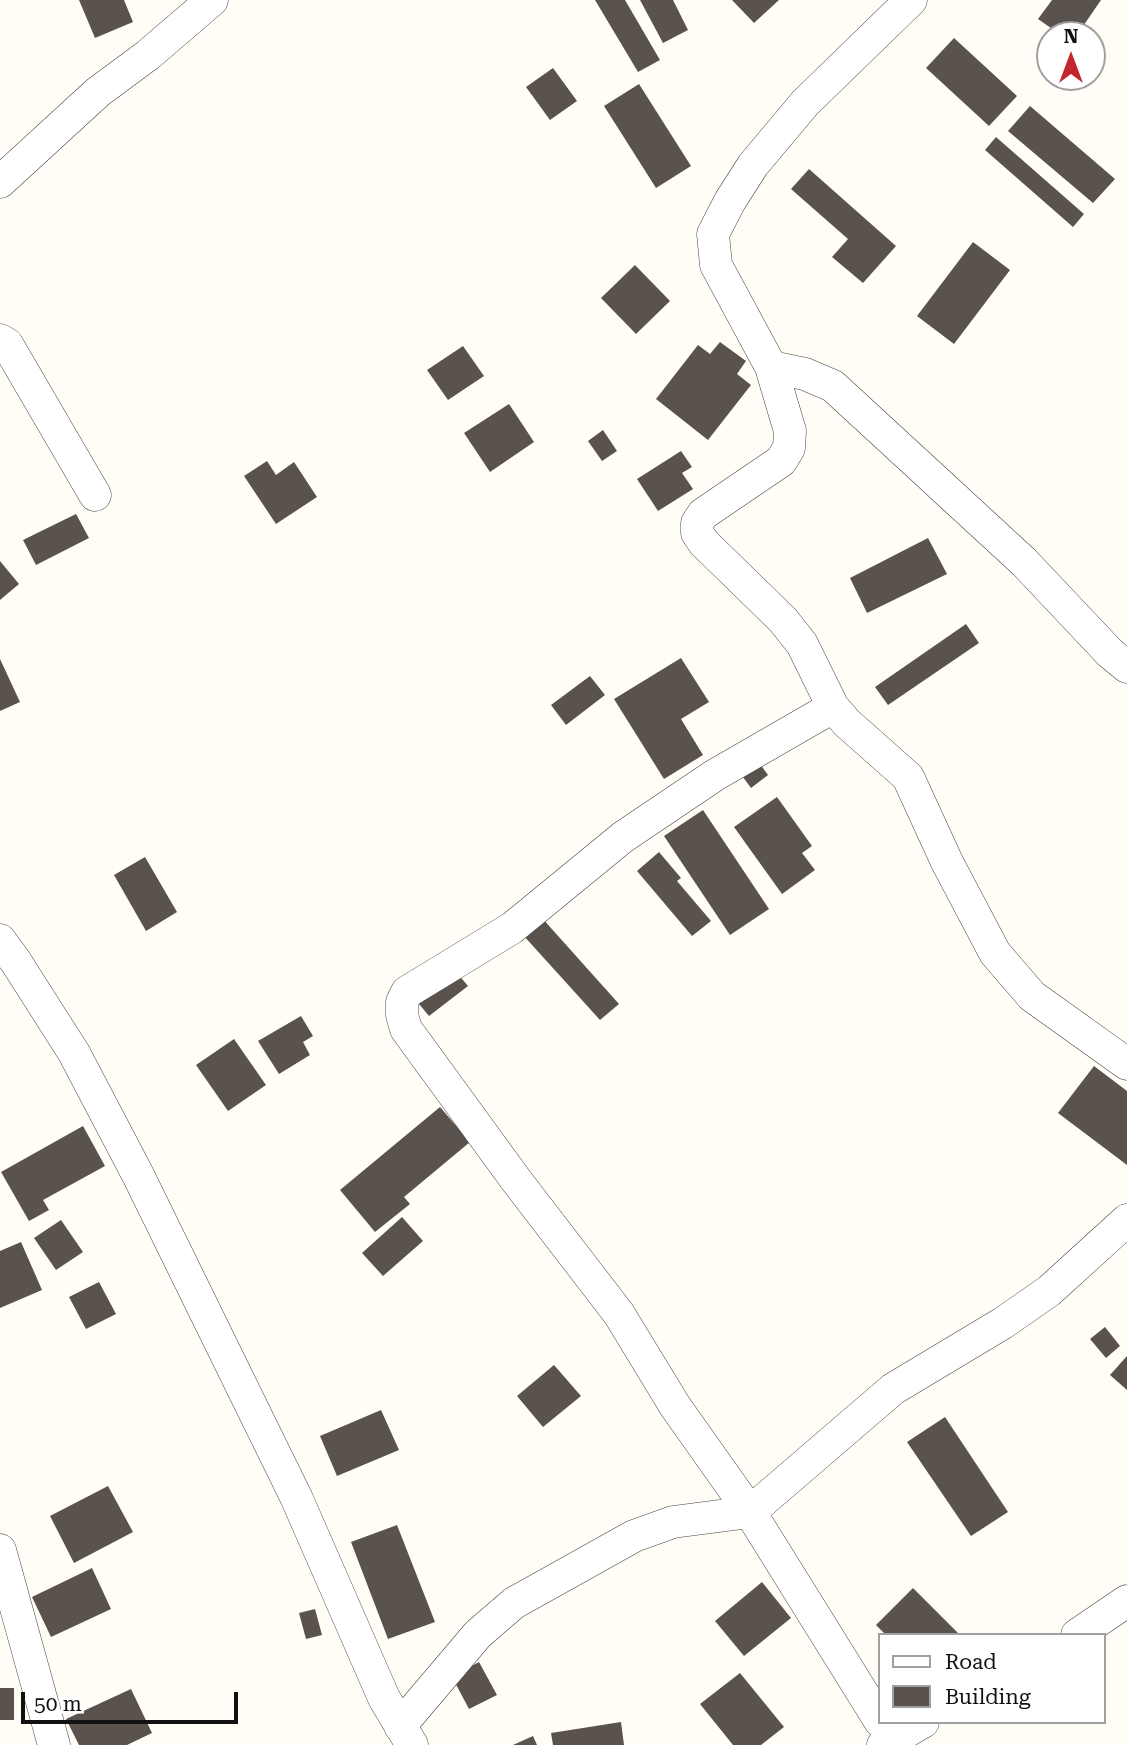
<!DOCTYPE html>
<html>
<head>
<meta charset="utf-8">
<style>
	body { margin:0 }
	#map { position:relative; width:1127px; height:1745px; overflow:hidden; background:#fffdf5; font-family:"Roboto Serif",serif }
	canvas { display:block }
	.legend { position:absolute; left:878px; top:1633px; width:228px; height:91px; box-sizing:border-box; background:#fff; border:2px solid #a0a0a0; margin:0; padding:9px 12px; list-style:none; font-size:21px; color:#111 }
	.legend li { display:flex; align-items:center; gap:14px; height:35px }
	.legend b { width:35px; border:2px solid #a0a0a0 }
	.north { position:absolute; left:1036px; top:21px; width:70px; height:70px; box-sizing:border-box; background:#fff; border:2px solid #a0a0a0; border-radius:50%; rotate:0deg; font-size:19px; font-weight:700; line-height:28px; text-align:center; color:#111 }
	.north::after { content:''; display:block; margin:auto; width:24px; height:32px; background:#c4262e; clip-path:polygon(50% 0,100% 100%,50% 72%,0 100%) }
	.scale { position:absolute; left:21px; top:1692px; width:217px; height:32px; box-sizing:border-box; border:4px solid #111; border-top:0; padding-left:9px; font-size:21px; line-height:24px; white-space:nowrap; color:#111; -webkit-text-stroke:5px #fff; paint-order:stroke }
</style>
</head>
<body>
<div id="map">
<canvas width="1127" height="1745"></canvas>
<ul class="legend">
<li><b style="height:9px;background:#fff"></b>Road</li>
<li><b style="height:19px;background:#5a524d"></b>Building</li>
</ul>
<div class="north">N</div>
<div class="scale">50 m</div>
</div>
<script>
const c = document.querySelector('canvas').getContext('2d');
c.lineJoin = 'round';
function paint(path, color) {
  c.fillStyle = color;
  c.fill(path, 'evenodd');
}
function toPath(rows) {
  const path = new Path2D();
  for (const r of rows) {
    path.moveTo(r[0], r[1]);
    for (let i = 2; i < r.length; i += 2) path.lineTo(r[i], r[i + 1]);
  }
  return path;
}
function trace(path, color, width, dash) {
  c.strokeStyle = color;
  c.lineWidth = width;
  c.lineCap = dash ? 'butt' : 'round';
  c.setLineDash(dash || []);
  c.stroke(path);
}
paint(toPath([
	[79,0,124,0,133,22,95,38],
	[595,0,625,0,660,60,638,72],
	[640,0,673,0,688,30,663,43],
	[732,0,779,0,754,23],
	[1052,0,1101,0,1077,35,1061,35,1038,19],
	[954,38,1017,96,989,126,926,68],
	[553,68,577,101,550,120,526,87],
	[639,84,691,166,656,188,604,106],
	[1030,106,1115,179,1093,203,1008,131],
	[996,137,1084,214,1073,227,985,150],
	[809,169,896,246,863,283,832,257,848,239,791,189],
	[973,242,1010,270,954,344,917,316],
	[635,265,670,301,636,334,601,298],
	[720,342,746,361,737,374,751,385,708,440,656,399,698,345,710,354],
	[463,346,484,376,448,400,427,370],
	[509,404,534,442,490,472,464,433],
	[603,430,617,451,602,461,588,441],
	[681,451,692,467,682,473,693,489,658,511,637,479],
	[267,461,276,475,294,462,317,497,276,524,244,476],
	[76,514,89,538,36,565,23,540],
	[928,538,947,574,867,613,850,578],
	[0,561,19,584,0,600],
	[966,624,979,643,888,705,875,687],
	[681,658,709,702,681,719,703,755,664,779,614,699],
	[0,659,20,702,0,711],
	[590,676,605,695,566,725,551,705],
	[757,760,768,775,751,788,740,773],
	[777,797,812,846,802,853,815,870,782,894,734,827],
	[703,810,769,909,730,935,664,836],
	[659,852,681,878,677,881,711,921,692,936,637,871],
	[145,857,177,912,146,931,114,875],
	[542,918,619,1004,600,1020,523,935],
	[452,967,468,986,429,1016,414,998],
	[301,1016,313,1036,303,1042,310,1055,279,1074,258,1041],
	[234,1039,266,1085,228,1111,196,1065],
	[1094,1066,1127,1091,1127,1165,1058,1113],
	[440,1107,470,1142,404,1197,410,1204,375,1232,340,1190],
	[83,1126,105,1166,43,1200,49,1210,29,1221,1,1172],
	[402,1217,423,1241,383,1276,362,1253],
	[61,1220,83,1252,56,1270,34,1238],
	[21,1242,42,1290,0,1308,0,1251],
	[99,1282,116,1314,86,1329,69,1297],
	[1105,1327,1120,1346,1106,1358,1090,1339],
	[1127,1356,1127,1390,1110,1375],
	[554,1365,581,1396,543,1427,517,1396],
	[381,1410,399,1450,337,1476,320,1436],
	[945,1417,1008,1512,971,1536,907,1442],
	[108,1486,133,1532,74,1563,50,1516],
	[397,1525,435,1622,388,1639,351,1542],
	[92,1568,111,1609,51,1637,32,1597],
	[762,1582,791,1618,744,1656,715,1621],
	[913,1588,960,1635,886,1635,876,1625],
	[315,1609,322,1635,306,1639,299,1613],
	[479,1662,497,1695,469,1709,452,1677],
	[740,1673,784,1727,761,1745,733,1745,700,1704],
	[0,1688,14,1688,14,1720,0,1720],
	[131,1689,152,1733,127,1745,79,1745,66,1719],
	[621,1722,624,1745,553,1745,551,1733],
	[533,1736,537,1745,513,1745]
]), '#5a524d');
const minor = toPath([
	[911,0,805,103,753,165,730,201,713,234,716,265,771,367,790,431,789,448,781,461,703,514,697,523,697,533,704,543,783,620,802,644,833,707,847,723,908,777,947,862,995,953,1032,996,1127,1064],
	[0,182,98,92,148,55,212,0],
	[0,340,7,344,95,495],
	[771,367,805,374,833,386,1024,562,1110,653,1127,667],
	[833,707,715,775,623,837,512,928,407,992,402,1002,402,1015,406,1029,516,1180,619,1314,675,1406,750,1512,880,1721],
	[0,940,16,962,74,1053,138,1175,297,1499,384,1698,412,1745],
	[0,1550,54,1745],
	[1077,1635,1127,1601],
	[400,1726,478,1634,514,1603,634,1536,673,1522,750,1512,893,1389,1003,1323,1049,1291,1127,1220],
	[883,1745,923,1722]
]);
trace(minor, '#444', 33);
trace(minor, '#fff', 32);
</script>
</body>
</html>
